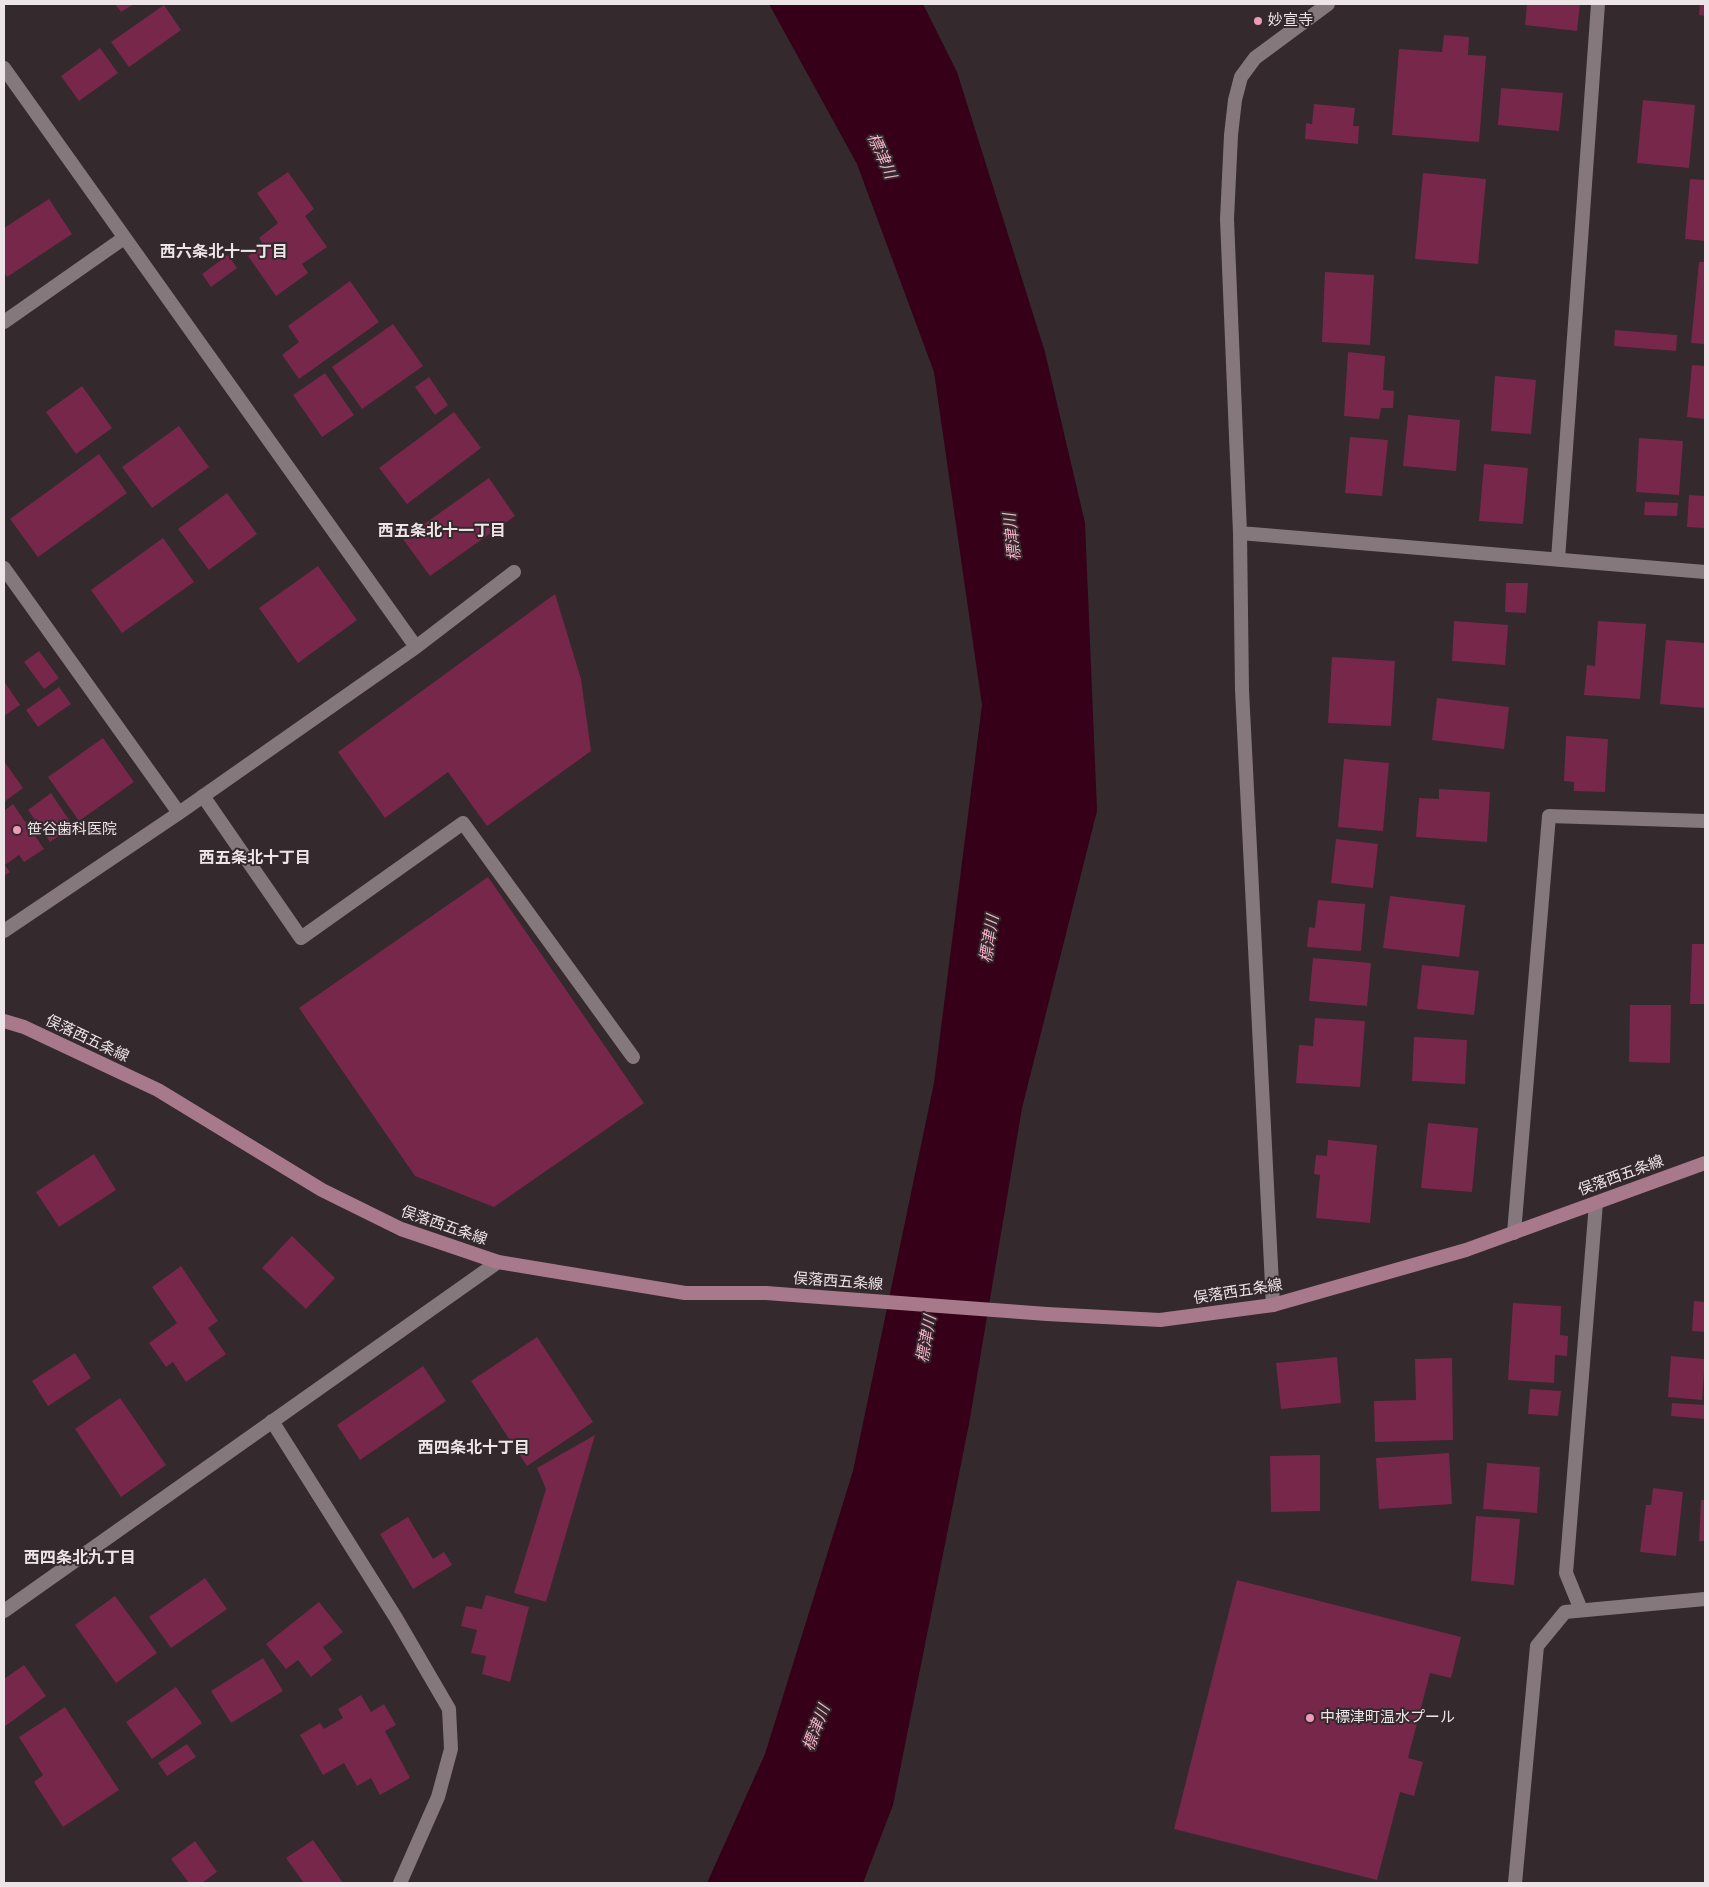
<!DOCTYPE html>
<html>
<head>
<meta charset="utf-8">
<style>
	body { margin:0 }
	#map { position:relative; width:1709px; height:1887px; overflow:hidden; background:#34292d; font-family:"Fira Sans",sans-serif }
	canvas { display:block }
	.frame { position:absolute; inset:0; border:5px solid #ece4e7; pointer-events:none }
</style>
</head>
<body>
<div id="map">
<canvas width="1709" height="1887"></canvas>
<div class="frame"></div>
</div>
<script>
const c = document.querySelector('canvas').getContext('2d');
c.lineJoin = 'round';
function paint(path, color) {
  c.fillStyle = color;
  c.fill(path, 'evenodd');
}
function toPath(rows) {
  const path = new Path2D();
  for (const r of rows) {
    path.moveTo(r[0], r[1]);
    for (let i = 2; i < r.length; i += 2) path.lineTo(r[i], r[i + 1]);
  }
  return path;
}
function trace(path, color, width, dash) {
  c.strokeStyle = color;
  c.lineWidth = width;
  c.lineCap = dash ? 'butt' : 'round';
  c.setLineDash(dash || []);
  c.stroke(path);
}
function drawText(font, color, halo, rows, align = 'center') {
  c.font = font + ' "Fira Sans","Noto Sans JP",sans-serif';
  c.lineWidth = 4;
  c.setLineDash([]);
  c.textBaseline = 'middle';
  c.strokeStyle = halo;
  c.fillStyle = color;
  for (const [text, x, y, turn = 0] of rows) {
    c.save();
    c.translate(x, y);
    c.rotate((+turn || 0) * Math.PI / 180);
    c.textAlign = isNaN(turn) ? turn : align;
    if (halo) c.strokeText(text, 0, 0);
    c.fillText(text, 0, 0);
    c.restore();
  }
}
paint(toPath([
	[769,4,923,4,957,72,1045,352,1085,523,1097,811,1022,1108,969,1424,893,1805,863,1883,707,1883,765,1754,853,1471,934,1083,982,705,934,372,857,164]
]), '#350018');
paint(toPath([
	[115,4,134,4,121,12],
	[1527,4,1580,4,1577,31,1525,25],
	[1700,4,1705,4,1705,16,1699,15],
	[164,5,181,30,129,67,111,42],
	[1444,35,1469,37,1468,55,1486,56,1479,142,1392,135,1399,49,1442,52],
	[100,48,118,73,79,101,61,76],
	[1501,88,1563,93,1559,131,1498,125],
	[1643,100,1695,105,1689,168,1637,163],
	[1314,104,1355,108,1353,126,1359,126,1358,144,1305,139,1306,123,1312,124],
	[288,172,314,209,305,216,327,247,302,264,308,273,276,296,248,256,264,245,259,238,278,223,257,193],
	[1423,173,1486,179,1478,264,1415,259],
	[1690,179,1705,180,1705,241,1685,239],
	[49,199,72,234,7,277,4,272,4,228],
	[228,255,237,268,211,287,202,274],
	[1699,262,1705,262,1705,344,1691,343],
	[1325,272,1374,275,1370,345,1322,342],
	[350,281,379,322,299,379,282,355,299,342,288,326],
	[393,324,423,366,362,409,332,367],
	[1615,330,1677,335,1676,351,1614,346],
	[1348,352,1385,356,1383,390,1394,391,1393,408,1381,408,1379,419,1344,416],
	[1692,365,1705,366,1705,419,1687,417],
	[325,373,354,415,322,437,293,395],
	[1495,376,1536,380,1531,434,1491,431],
	[429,377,448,405,435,415,415,387],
	[82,386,112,428,76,454,46,412],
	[454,412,481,448,407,504,379,468],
	[1408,415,1460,420,1456,471,1403,466],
	[179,426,209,467,152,508,122,467],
	[1350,437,1388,440,1382,496,1345,493],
	[1639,438,1683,441,1679,495,1636,492],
	[99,454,127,493,38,557,10,519],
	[1484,464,1528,468,1523,524,1479,521],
	[489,478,515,516,430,576,403,539],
	[227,493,257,534,209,570,178,529],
	[1689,495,1705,496,1705,528,1687,527],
	[1645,502,1678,503,1677,516,1644,515],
	[163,538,194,582,122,633,91,590],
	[318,566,357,620,298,663,259,608],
	[1506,583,1528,583,1526,613,1505,612],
	[555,594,581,679,591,751,487,826,448,772,385,818,338,752],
	[1454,621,1508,625,1505,665,1452,661],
	[1598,621,1646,624,1640,699,1584,695,1587,665,1595,666],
	[1666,640,1705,643,1705,708,1660,704],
	[39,651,59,678,44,689,24,662],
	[1332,657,1395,661,1391,726,1328,723],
	[4,681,20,705,4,716],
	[59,687,71,704,38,727,26,710],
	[1437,698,1509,707,1504,749,1432,740],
	[1566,736,1608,739,1605,792,1574,791,1574,782,1564,781],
	[103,738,134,782,79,821,48,777],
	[1344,759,1389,763,1383,831,1338,827],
	[4,761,23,788,4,802],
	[1439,789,1490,792,1487,842,1416,837,1419,798,1439,799],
	[51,793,73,826,50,842,28,810],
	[13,804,44,849,24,862,19,855,5,865,10,872,4,876,4,811],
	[1336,839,1378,844,1373,888,1331,883],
	[488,877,644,1103,494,1207,415,1176,299,1008],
	[1390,896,1465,905,1459,957,1383,948],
	[1318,900,1365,904,1361,951,1307,947,1309,927,1315,928],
	[1692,944,1705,944,1705,1004,1690,1004],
	[1313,958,1371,963,1367,1006,1309,1001],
	[1422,965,1479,971,1474,1015,1417,1009],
	[1630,1005,1671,1005,1670,1063,1629,1062],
	[1315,1018,1365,1021,1360,1087,1296,1083,1299,1045,1313,1046],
	[1414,1037,1467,1040,1465,1084,1412,1081],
	[1428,1123,1478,1128,1472,1192,1421,1188],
	[1328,1140,1377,1145,1370,1223,1316,1218,1320,1175,1314,1174,1316,1155,1327,1156],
	[94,1154,116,1190,59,1227,36,1192],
	[292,1236,335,1278,306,1309,262,1268],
	[181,1266,218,1321,208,1328,226,1354,186,1382,173,1362,166,1367,149,1343,177,1323,152,1287],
	[1694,1301,1705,1302,1705,1332,1692,1331],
	[1513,1303,1561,1306,1560,1335,1568,1336,1567,1356,1555,1355,1554,1383,1508,1380],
	[537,1337,593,1422,527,1466,471,1381],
	[75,1353,91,1378,48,1406,32,1381],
	[1671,1356,1705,1359,1702,1400,1668,1397],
	[1337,1357,1341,1403,1281,1409,1276,1363],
	[1452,1358,1453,1440,1375,1442,1374,1401,1416,1400,1415,1359],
	[423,1366,446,1401,360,1460,337,1425],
	[1530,1389,1561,1391,1558,1416,1528,1414],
	[120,1398,166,1465,121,1497,75,1429],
	[1672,1403,1705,1405,1705,1419,1671,1416],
	[595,1435,546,1602,514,1593,546,1489,537,1468],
	[1449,1453,1452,1504,1379,1509,1376,1458],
	[1320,1455,1320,1511,1271,1512,1270,1456],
	[1487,1463,1540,1467,1537,1513,1483,1509],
	[1653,1488,1683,1492,1676,1556,1640,1552,1646,1505,1651,1505],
	[1701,1500,1705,1500,1705,1541,1699,1541],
	[1476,1516,1520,1519,1514,1585,1471,1581],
	[408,1517,433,1559,444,1552,452,1565,413,1589,380,1534],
	[205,1578,227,1609,171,1648,149,1617],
	[1237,1580,1461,1637,1451,1678,1430,1673,1408,1758,1423,1762,1414,1796,1400,1792,1377,1880,1174,1829],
	[486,1595,529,1607,510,1682,482,1674,486,1656,471,1653,477,1630,461,1626,466,1606,482,1609],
	[115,1596,157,1653,116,1683,75,1625],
	[319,1602,343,1632,323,1647,332,1660,311,1677,298,1660,286,1669,266,1644],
	[263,1658,283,1691,231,1723,211,1691],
	[24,1665,46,1696,4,1727,4,1679],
	[176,1687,202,1723,152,1759,126,1722],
	[361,1695,371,1712,384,1704,396,1725,385,1731,410,1778,380,1795,371,1778,357,1786,344,1763,323,1775,300,1735,320,1723,324,1729,343,1718,338,1709],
	[65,1707,119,1790,63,1827,34,1782,43,1775,19,1737],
	[187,1744,196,1757,167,1776,158,1763],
	[313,1840,343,1883,304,1883,286,1858],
	[195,1841,217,1872,202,1883,189,1883,171,1859]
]), '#772749');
trace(toPath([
	[203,796,301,938,463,823,633,1057],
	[1514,1233,1549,816,1705,821],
	[1581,1610,1566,1573,1596,1203],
	[1515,1883,1537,1646,1565,1612,1705,1599]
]), '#85787c', 14);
trace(toPath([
	[4,68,416,647],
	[4,322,124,238],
	[1240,533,1705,572],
	[1558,559,1598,4],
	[4,568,179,813],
	[4,931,179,813,416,647,514,572],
	[1273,1305,1242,690,1240,533,1227,219,1231,135,1235,100,1241,77,1255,58,1328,4],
	[272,1421,396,1618,449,1709,451,1749,438,1797,400,1883],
	[4,1611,498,1262]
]), '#85787c', 14);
trace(toPath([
	[4,1021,24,1027,158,1090,322,1190,401,1229,498,1262,685,1293,766,1293,1047,1314,1160,1320,1273,1305,1466,1250,1705,1163]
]), '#a7798a', 14);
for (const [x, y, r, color] of [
	[1258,21,5,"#ef9ab8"],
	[17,830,5,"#ef9ab8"],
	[1310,1718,5,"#ef9ab8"]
]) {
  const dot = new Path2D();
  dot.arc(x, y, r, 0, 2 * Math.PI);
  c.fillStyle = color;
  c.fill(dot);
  trace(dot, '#34292d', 2);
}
drawText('15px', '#ece4e7', '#34292d', [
	["妙宣寺",1268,21],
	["笹谷歯科医院",27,830],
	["中標津町温水プール",1320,1718]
], 'left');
drawText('15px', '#ece4e7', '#34292d', [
	["俣落西五条線",87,1039,25],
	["俣落西五条線",1621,1176,-20],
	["俣落西五条線",444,1226,19],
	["俣落西五条線",838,1282,4],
	["俣落西五条線",1238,1292,-9]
]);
drawText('italic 16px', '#f7b0c8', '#34292d', [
	["標津川",881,156,66],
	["標津川",1013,537,-97],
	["標津川",990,939,-81],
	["標津川",927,1339,-80],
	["標津川",817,1728,-69]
]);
drawText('bold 16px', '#ece4e7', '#34292d', [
	["西六条北十一丁目",224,253],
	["西五条北十一丁目",442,532],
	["西五条北十丁目",255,859],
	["西四条北十丁目",474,1449],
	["西四条北九丁目",80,1559]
]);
</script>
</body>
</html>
